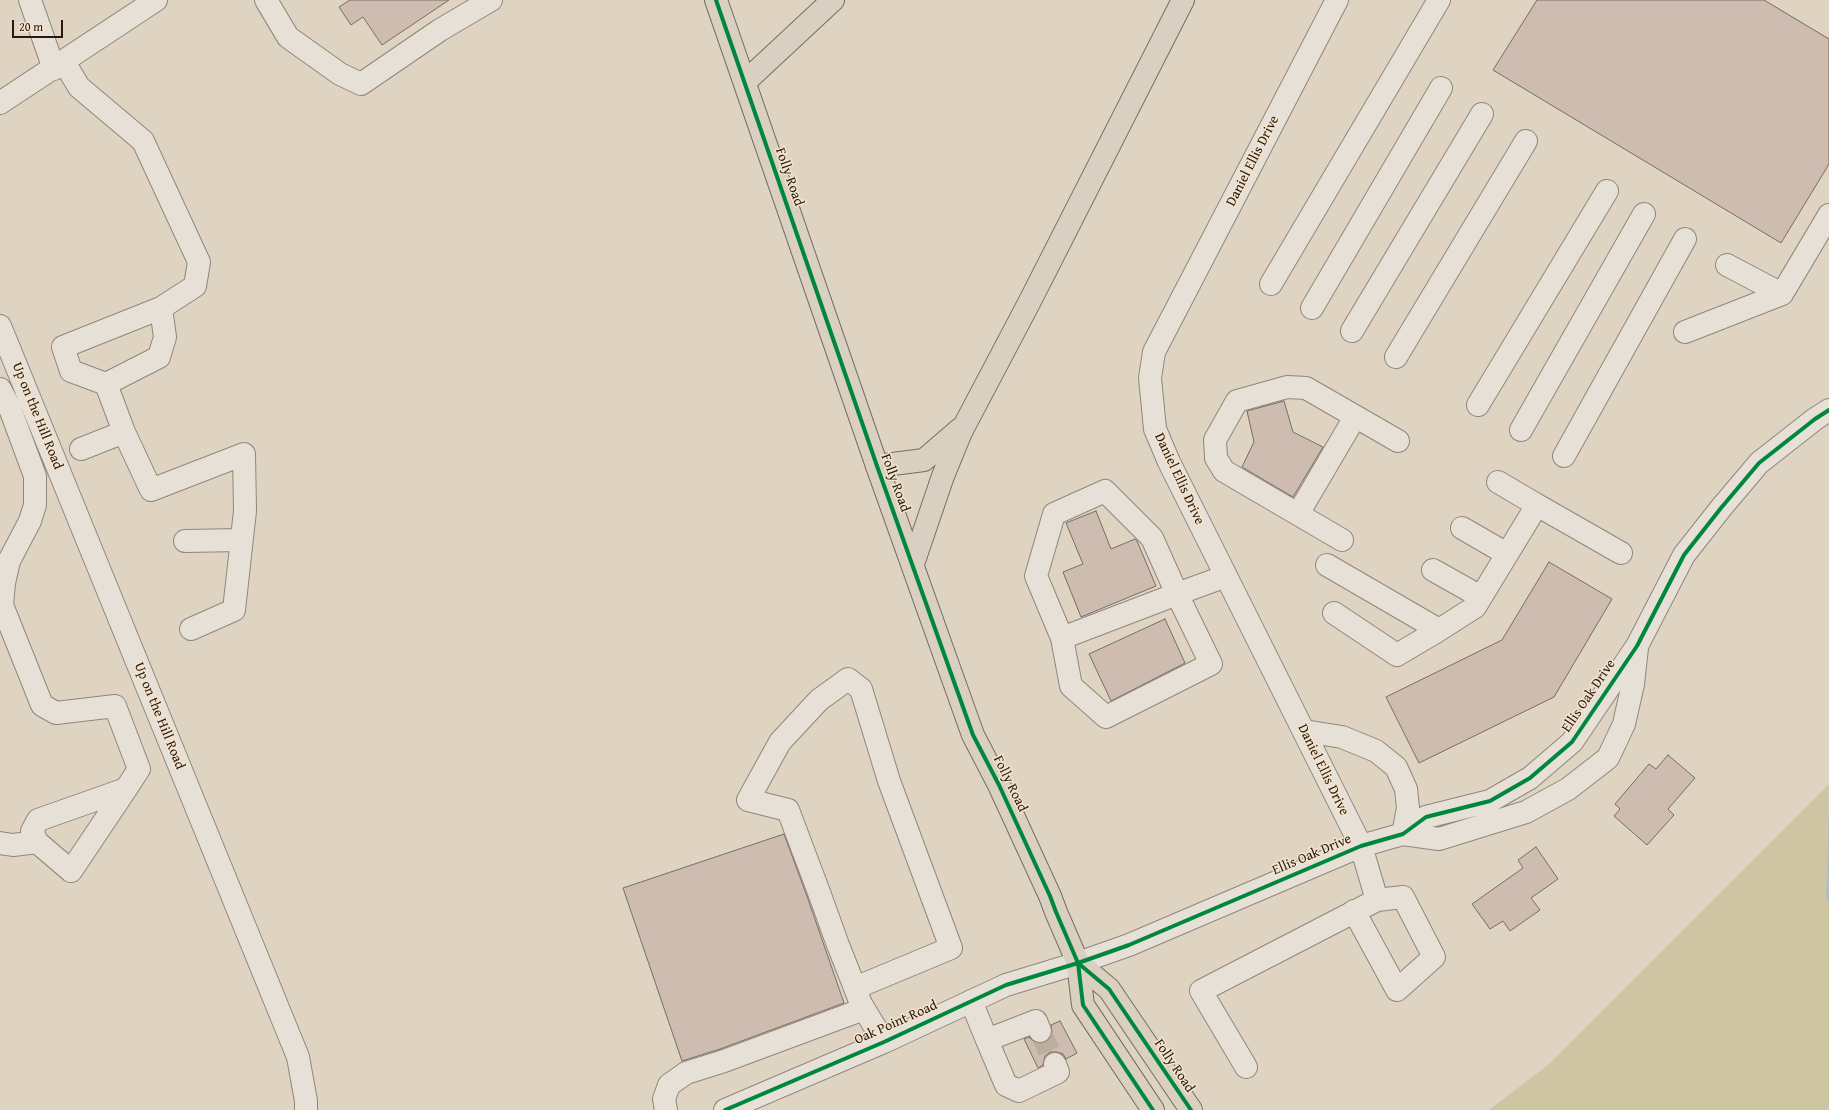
<!DOCTYPE html>
<html>
<head>
<meta charset="utf-8">
<style>
	body { margin:0 }
	#map { position:relative; width:1829px; height:1110px; overflow:hidden; background:#dfd3c2; font-family:"Gentium Book Plus",serif }
	canvas { display:block }
	.scale { position:absolute; left:12px; top:20px; width:51px; height:18px; box-sizing:border-box; border:2px solid #2a180c; border-top:0; padding-left:5px; font-size:12px; line-height:14px; white-space:nowrap; color:#2a180c; -webkit-text-stroke:3px #f3e4cf; paint-order:stroke }
</style>
</head>
<body>
<div id="map">
<canvas width="1829" height="1110"></canvas>
<div class="scale">20 m</div>
</div>
<script>
const c = document.querySelector('canvas').getContext('2d');
c.lineJoin = 'round';
function paint(path, color) {
  c.fillStyle = color;
  c.fill(path, 'evenodd');
}
function toPath(rows) {
  const path = new Path2D();
  for (const r of rows) {
    path.moveTo(r[0], r[1]);
    for (let i = 2; i < r.length; i += 2) path.lineTo(r[i], r[i + 1]);
  }
  return path;
}
function trace(path, color, width, dash) {
  c.strokeStyle = color;
  c.lineWidth = width;
  c.lineCap = dash ? 'butt' : 'round';
  c.setLineDash(dash || []);
  c.stroke(path);
}
function drawText(font, color, halo, rows, align = 'center') {
  c.font = font + ' "Gentium Book Plus",serif';
  c.lineWidth = 3;
  c.setLineDash([]);
  c.textBaseline = 'middle';
  c.strokeStyle = halo;
  c.fillStyle = color;
  for (const [text, x, y, turn = 0] of rows) {
    c.save();
    c.translate(x, y);
    c.rotate((+turn || 0) * Math.PI / 180);
    c.textAlign = isNaN(turn) ? turn : align;
    if (halo) c.strokeText(text, 0, 0);
    c.fillText(text, 0, 0);
    c.restore();
  }
}
paint(toPath([
	[1829,784,1826,897,1829,907,1829,1110,1489,1110,1549,1064]
]), '#cec6a2');
paint(toPath([
	[1829,797,1829,907,1826,897]
]), '#b2bebc');
const building = toPath([
	[350,0,449,0,382,45,363,17,351,25,339,7,350,0],
	[1537,0,1764,0,1829,39,1829,164,1781,243,1493,70,1537,0],
	[1284,401,1293,432,1323,447,1293,497,1242,467,1254,442,1247,411,1284,401],
	[1096,511,1111,549,1135,539,1137,541,1156,586,1081,617,1063,572,1083,564,1066,523,1096,511],
	[1549,562,1612,599,1554,697,1419,763,1386,697,1502,640,1549,562],
	[1165,619,1185,663,1111,701,1089,654,1165,619],
	[1668,755,1695,778,1668,809,1674,815,1647,845,1614,816,1620,809,1615,804,1649,764,1656,769,1668,755],
	[784,834,808,899,844,1003,720,1049,682,1061,623,888,784,834],
	[1536,847,1558,879,1531,898,1540,910,1510,931,1503,921,1490,929,1472,904,1523,868,1518,860,1536,847],
	[1060,1021,1077,1053,1066,1059,1063,1054,1057,1052,1050,1052,1045,1056,1043,1065,1038,1068,1024,1039,1029,1037,1033,1041,1038,1043,1045,1042,1050,1039,1052,1033,1051,1025,1060,1021]
]);
paint(building, '#cebcb1');
trace(building, '#766d63', 1);
trace(toPath([
	[1040,1031,1055,1064]
]), '#bbae9e', 22, [22, 11]);
const minor = toPath([
	[30,0,54,69],
	[266,0,288,37,340,74,361,84,440,30,491,0],
	[64,62,79,87,143,141,199,262,195,286,161,308,63,347,71,371,106,384,159,357,165,337,161,308],
	[0,103,156,0],
	[1727,265,1782,294],
	[1271,284,1439,0],
	[1312,308,1441,88],
	[0,326,298,1057,306,1101,306,1110],
	[1352,331,1482,114],
	[1685,332,1782,294,1829,215],
	[1396,357,1526,141],
	[106,384,124,432,151,490,244,454,245,511,234,610,191,629],
	[0,389,9,406,35,476,35,505,30,521,9,561,4,583,2,605,42,705,56,713,115,706,139,769,126,789,71,871,37,842,32,831,38,820,126,789],
	[1478,405,1607,191],
	[1521,430,1644,214],
	[81,449,124,432],
	[1564,456,1685,239],
	[1498,482,1537,505],
	[1298,514,1355,417],
	[1462,528,1507,554],
	[1342,540,1224,471,1216,458,1215,440,1237,401,1287,387,1306,388,1398,441],
	[185,541,241,540],
	[1327,565,1439,630,1475,607,1537,505,1621,553],
	[1433,570,1481,597],
	[1334,613,1397,655,1439,630],
	[1062,638,1071,686,1106,717,1211,664,1177,594,1152,538,1105,491,1054,514,1036,576,1062,638,1177,594,1226,576],
	[1304,731,1342,737,1376,751,1396,767,1406,789,1408,808,1403,834],
	[1403,834,1439,839,1526,812,1568,789,1608,758,1624,724,1633,684,1637,648],
	[0,843,13,845,37,842],
	[1354,911,1397,990,1434,957,1403,897,1377,900],
	[855,988,951,948,889,781,861,689,848,679,819,700,780,742,748,800,788,810,820,895,838,945,855,988,861,1004,884,1042],
	[971,1001,987,1040],
	[1040,1031,1036,1021,987,1040,1006,1085,1019,1091,1058,1072,1055,1064],
	[1246,1067,1201,991,1377,900,1361,846,1169,462,1155,429,1150,378,1154,352,1337,0],
	[666,1110,664,1099,669,1085,686,1073,724,1061,864,1009],
	[725,1110,884,1042,1006,985,1078,963,1129,945,1361,846,1403,834,1426,817,1490,801,1530,778,1572,742,1637,646,1684,555,1721,508,1759,463,1815,419,1829,410]
]);
const major = toPath([
	[716,0,877,466,973,735,999,785,1050,896,1056,912,1078,963,1083,1005,1153,1110],
	[1078,963,1109,989,1191,1110]
]);
const highway = toPath([
	[745,82,833,0],
	[877,466,924,460,960,429],
	[913,564,943,476,961,432,1030,301,1183,0]
]);
trace(minor, '#8f877c', 24);
trace(major, '#766d63', 24);
trace(highway, '#766d63', 24);
trace(minor, '#e6e0d7', 22);
trace(major, '#dad0c2', 22);
trace(highway, '#dad0c2', 22);
trace(toPath([
	[716,0,877,466,973,735,999,785,1050,896,1056,912,1078,963,1083,1005,1153,1110],
	[1078,963,1109,989,1191,1110],
	[725,1110,884,1042,1006,985,1078,963,1129,945,1361,846,1403,834,1426,817,1490,801,1530,778,1572,742,1637,646,1684,555,1721,508,1759,463,1815,419,1829,410]
]), '#00873e', 4);
drawText('14px', '#2a180c', '#f3e4cf', [
	["Daniel Ellis Drive",1253,161,-63],
	["Folly Road",789,177,71],
	["Up on the Hill Road",37,416,68],
	["Daniel Ellis Drive",1179,479,65],
	["Folly Road",895,483,70],
	["Ellis Oak Drive",1589,696,-56],
	["Up on the Hill Road",159,716,68],
	["Daniel Ellis Drive",1323,770,64],
	["Folly Road",1010,784,64],
	["Ellis Oak Drive",1312,855,-23],
	["Oak Point Road",896,1023,-24],
	["Folly Road",1174,1066,56]
]);
</script>
</body>
</html>
